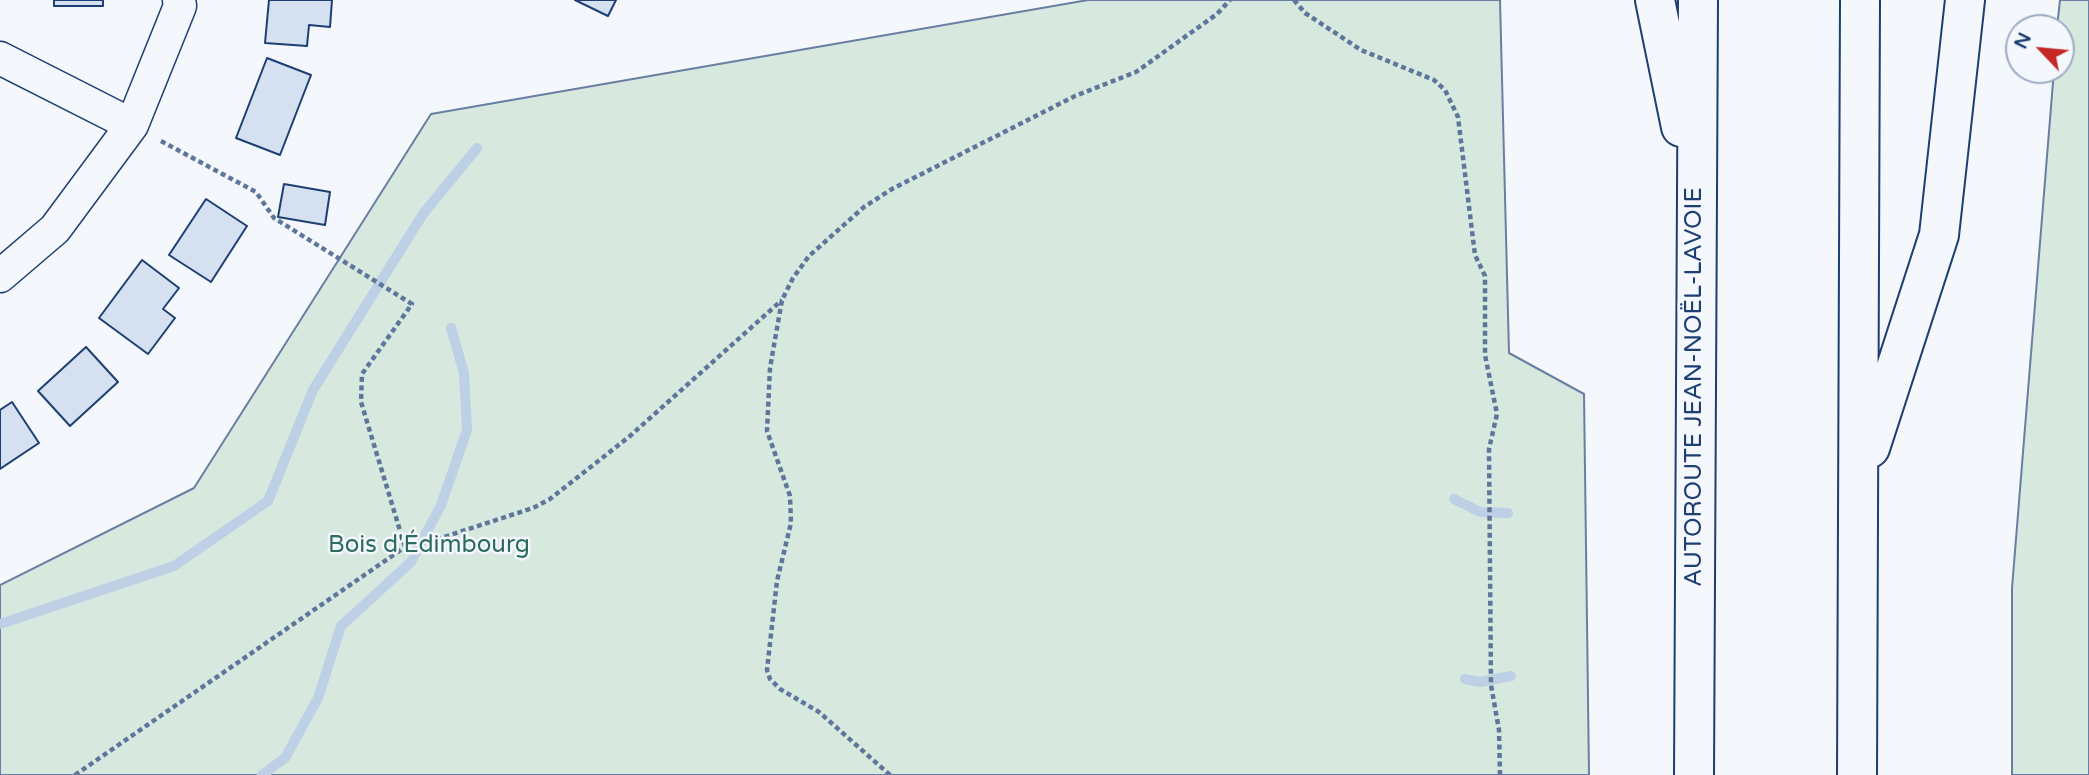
<!DOCTYPE html>
<html>
<head>
<meta charset="utf-8">
<style>
	body { margin:0 }
	#map { position:relative; width:2089px; height:775px; overflow:hidden; background:#f4f7fb; font-family:"Varela Round",sans-serif }
	canvas { display:block }
	.north { position:absolute; left:2005px; top:14px; width:70px; height:70px; box-sizing:border-box; background:#f4f7fb; border:2px solid #9eadc5; border-radius:50%; rotate:296deg; font-size:19px; font-weight:700; line-height:28px; text-align:center; color:#1d3f73 }
	.north::after { content:''; display:block; margin:auto; width:24px; height:32px; background:#c62828; clip-path:polygon(50% 0,100% 100%,50% 72%,0 100%) }
</style>
</head>
<body>
<div id="map">
<canvas width="2089" height="775"></canvas>
<div class="north">N</div>
</div>
<script>
const c = document.querySelector('canvas').getContext('2d');
c.lineJoin = 'round';
function paint(path, color) {
  c.fillStyle = color;
  c.fill(path, 'evenodd');
}
function toPath(rows) {
  const path = new Path2D();
  for (const r of rows) {
    path.moveTo(r[0], r[1]);
    for (let i = 2; i < r.length; i += 2) path.lineTo(r[i], r[i + 1]);
  }
  return path;
}
function trace(path, color, width, dash) {
  c.strokeStyle = color;
  c.lineWidth = width;
  c.lineCap = dash ? 'butt' : 'round';
  c.setLineDash(dash || []);
  c.stroke(path);
}
function drawText(font, color, halo, rows, align = 'center') {
  c.font = font + ' "Varela Round",sans-serif';
  c.lineWidth = 5;
  c.setLineDash([]);
  c.textBaseline = 'middle';
  c.strokeStyle = halo;
  c.fillStyle = color;
  for (const [text, x, y, turn = 0] of rows) {
    c.save();
    c.translate(x, y);
    c.rotate((+turn || 0) * Math.PI / 180);
    c.textAlign = isNaN(turn) ? turn : align;
    if (halo) c.strokeText(text, 0, 0);
    c.fillText(text, 0, 0);
    c.restore();
  }
}
const green = toPath([
	[1088,0,1500,0,1509,353,1584,394,1589,775,0,775,0,585,194,488,431,114,1088,0],
	[2060,0,2089,0,2089,775,2012,775,2012,588,2054,70,2061,70,2061,28,2057,28,2060,0]
]);
paint(green, '#d7e8df');
trace(green, '#687fa3', 2);
trace(toPath([
	[1454,499,1480,512,1508,513],
	[0,624,174,566,268,501,313,390,423,214,477,148],
	[1465,679,1480,682,1511,676],
	[262,775,285,758,318,698,341,626,411,562,441,505,467,430,464,373,451,328]
]), '#bed0e5', 10);
const building = toPath([
	[54,0,103,0,103,6,54,6,54,0],
	[269,0,332,0,330,27,309,25,307,46,265,43,269,0],
	[575,0,616,0,608,16,575,0],
	[267,58,311,75,280,155,236,138,267,58],
	[284,184,330,192,325,225,278,217,284,184],
	[206,199,247,226,211,282,169,255,206,199],
	[142,260,179,288,163,309,175,318,148,354,99,318,142,260],
	[86,347,118,382,70,426,38,391,86,347],
	[12,402,39,443,0,469,0,410,12,402]
]);
paint(building, '#d5e0f0');
trace(building, '#1d3f73', 2);
const minor = toPath([
	[0,58,132,125],
	[0,276,55,229,132,125,180,6,179,0]
]);
const motorway = toPath([
	[1655,0,1681,127],
	[1870,448,1939,235,1965,0],
	[1694,775,1698,0],
	[1857,775,1860,0]
]);
trace(minor, '#1d3f73', 35);
trace(motorway, '#1d3f73', 42);
trace(toPath([
	[1294,0,1305,13,1361,50,1434,80,1445,90,1458,117,1475,255,1485,276,1485,355,1497,414,1489,449,1491,685,1499,730,1500,775],
	[161,141,256,192,274,218,412,304,362,374,361,402,405,547],
	[75,775,405,547,441,538,533,508,550,499,630,436,782,300],
	[890,775,819,712,780,689,770,679,767,670,777,581,791,523,790,496,767,431,770,368,782,300,793,278,809,256,864,207,892,189,1075,96,1136,72,1217,14,1230,0]
]), '#5e769c', 4.5, [5, 3.5]);
trace(minor, '#f4f7fb', 32);
trace(motorway, '#f4f7fb', 38);
drawText('24px', '#1d3f73', '#f4f7fb', [
	["AUTOROUTE JEAN-NOËL-LAVOIE",1695,387,-90]
]);
drawText('24px', '#2c6c60', '#f4f7fb', [
	["Bois d'Édimbourg",429,546]
]);
</script>
</body>
</html>
